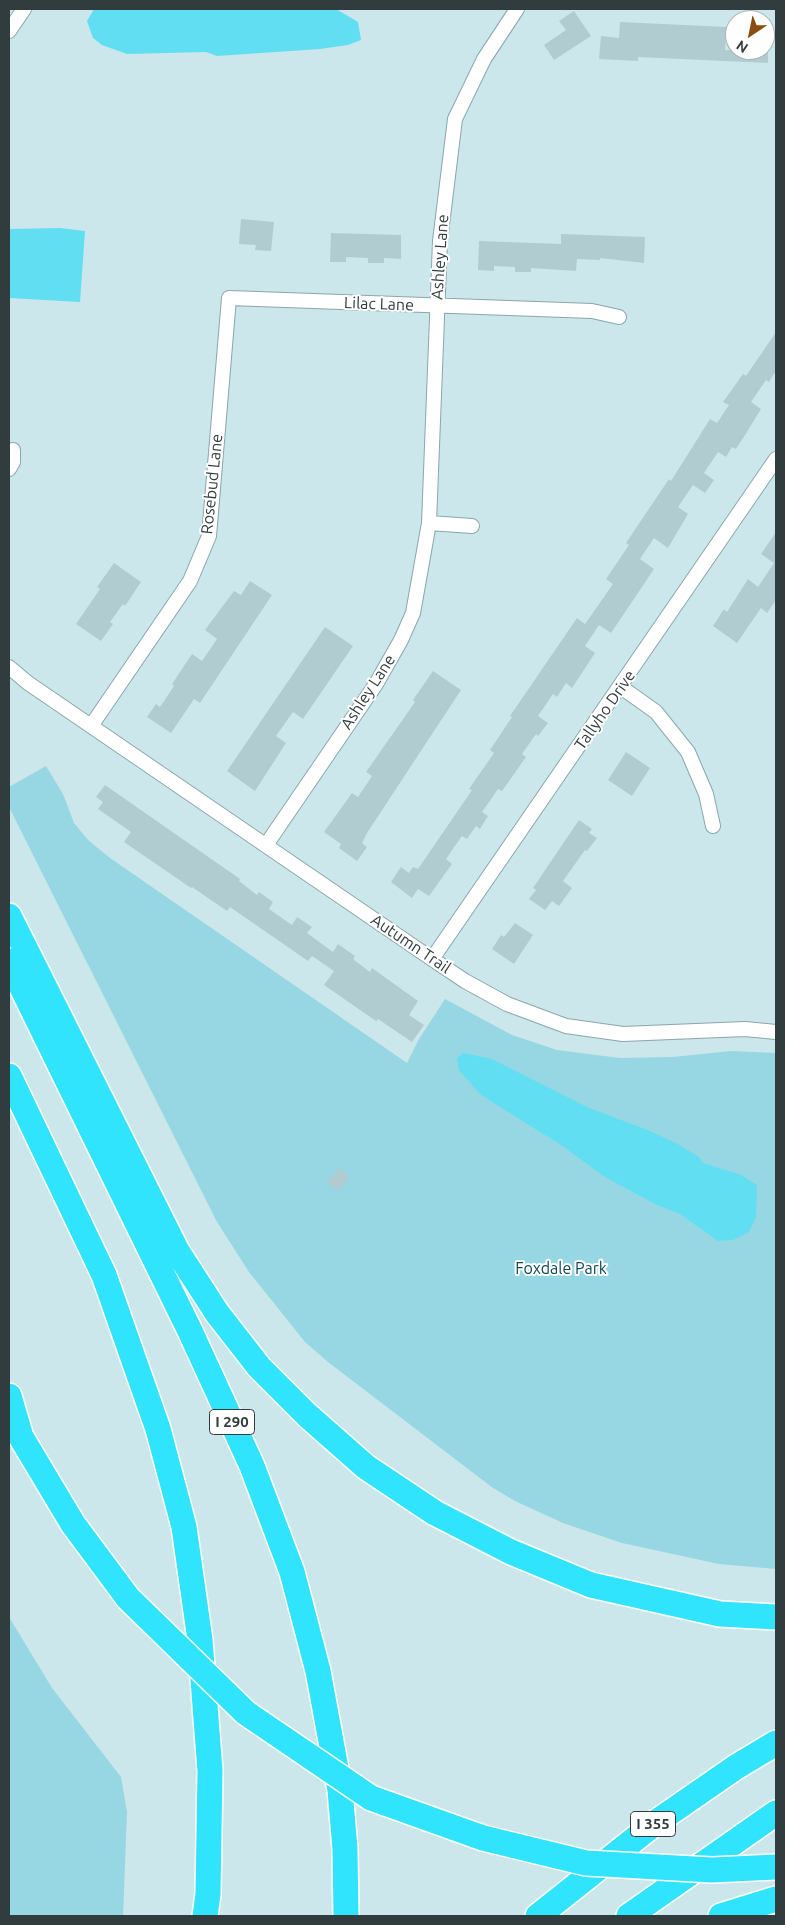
<!DOCTYPE html>
<html>
<head>
<meta charset="utf-8">
<style>
	body { margin:0 }
	#map { position:relative; width:785px; height:1925px; overflow:hidden; background:#cbe7ec; font-family:Ubuntu,sans-serif }
	canvas { display:block }
	.frame { position:absolute; inset:0; border:10px solid #313c3e; pointer-events:none }
	.north { position:absolute; left:725px; top:10px; width:50px; height:50px; box-sizing:border-box; background:#fff; border:1px solid #adb1b2; border-radius:50%; rotate:214deg; font-size:14px; font-weight:700; line-height:20px; text-align:center; color:#313c3e }
	.north::after { content:''; display:block; margin:auto; width:18px; height:22px; background:#8a4d0d; clip-path:polygon(50% 0,100% 100%,50% 72%,0 100%) }
</style>
</head>
<body>
<div id="map">
<canvas width="785" height="1925"></canvas>
<div class="frame"></div>
<div class="north">N</div>
</div>
<script>
const c = document.querySelector('canvas').getContext('2d');
c.lineJoin = 'round';
function paint(path, color) {
  c.fillStyle = color;
  c.fill(path, 'evenodd');
}
function toPath(rows) {
  const path = new Path2D();
  for (const r of rows) {
    path.moveTo(r[0], r[1]);
    for (let i = 2; i < r.length; i += 2) path.lineTo(r[i], r[i + 1]);
  }
  return path;
}
function trace(path, color, width, dash) {
  c.strokeStyle = color;
  c.lineWidth = width;
  c.lineCap = dash ? 'butt' : 'round';
  c.setLineDash(dash || []);
  c.stroke(path);
}
function drawText(font, color, halo, rows, align = 'center') {
  c.font = font + ' Ubuntu,sans-serif';
  c.lineWidth = 4;
  c.setLineDash([]);
  c.textBaseline = 'middle';
  c.strokeStyle = halo;
  c.fillStyle = color;
  for (const [text, x, y, turn = 0] of rows) {
    c.save();
    c.translate(x, y);
    c.rotate((+turn || 0) * Math.PI / 180);
    c.textAlign = isNaN(turn) ? turn : align;
    if (halo) c.strokeText(text, 0, 0);
    c.fillText(text, 0, 0);
    c.restore();
  }
}
paint(toPath([
	[46,766,63,794,74,823,88,840,110,858,407,1063,419,1039,445,999,512,1035,557,1050,620,1058,673,1057,731,1051,776,1053,776,1569,719,1564,622,1543,563,1523,515,1501,493,1488,328,1362,305,1342,249,1272,217,1222,9,807,9,787],
	[9,1617,52,1688,121,1777,127,1812,123,1916,9,1916]
]), '#96d7e3');
paint(toPath([
	[94,9,336,9,358,22,361,40,348,45,320,49,217,56,206,52,127,54,102,45,93,38,87,21],
	[60,228,85,231,80,302,9,298,9,229],
	[463,1053,492,1059,587,1107,650,1131,676,1143,699,1157,703,1163,741,1175,757,1185,756,1217,749,1232,733,1240,718,1241,680,1214,657,1205,605,1177,561,1145,481,1095,459,1070,457,1058]
]), '#62def2');
paint(toPath([
	[574,11,591,36,554,60,544,45,566,30,559,21],
	[620,22,727,27,725,50,768,50,768,63,638,57,638,61,599,59,601,36,619,38],
	[241,219,274,222,271,251,255,250,256,245,239,244],
	[331,233,401,235,401,259,384,258,384,263,368,263,368,258,346,257,346,262,330,262],
	[561,234,645,237,644,263,600,258,600,260,577,259,576,271,531,268,531,272,515,272,515,267,494,266,494,271,478,270,479,241,561,244],
	[776,332,776,371,769,382,766,380,751,402,761,409,747,432,736,449,732,447,726,457,718,452,704,473,714,480,705,493,693,485,678,507,688,514,668,548,654,538,640,559,654,569,611,633,599,625,585,646,595,653,572,688,566,683,557,697,553,694,538,716,548,723,538,736,536,734,522,754,526,757,502,791,498,789,482,812,488,816,480,829,476,826,467,839,462,836,446,859,452,864,429,896,418,889,412,898,391,882,401,867,409,873,413,867,418,869,472,790,469,789,494,753,490,750,512,717,510,716,577,618,585,624,613,584,606,579,629,545,626,543,669,479,671,481,710,419,717,423,729,405,723,402,743,374,746,376],
	[776,532,776,600,767,613,761,608,737,643,713,626,724,609,727,612,748,579,758,587,774,563,761,554],
	[114,563,141,582,125,606,123,604,110,622,113,624,101,641,76,624,100,589,97,587],
	[250,581,272,595,200,703,194,699,171,733,147,717,156,704,160,707,174,686,172,684,192,654,202,661,217,639,205,630,234,591,241,595],
	[325,627,353,646,303,719,293,712,276,736,286,743,255,791,227,771],
	[433,671,461,690,367,833,362,843,367,847,357,861,339,848,341,844,324,832,352,793,358,797,372,776,366,772,415,702,413,700],
	[626,752,650,768,632,796,608,780],
	[105,785,240,879,239,881,257,895,259,892,273,902,269,909,292,925,297,917,312,927,307,933,333,952,338,944,355,956,353,959,370,972,372,968,418,1001,409,1015,424,1025,412,1042,378,1019,376,1021,324,985,334,971,312,956,308,961,230,907,227,911,192,887,191,888,124,842,131,832,98,809,103,802,96,797],
	[579,820,592,829,589,833,597,838,587,851,585,850,563,881,572,888,559,906,552,901,545,910,529,899,536,890,533,888],
	[515,923,533,935,514,964,492,949,501,935,504,937],
	[339,1168,350,1177,338,1191,327,1182]
]), '#b1ccd1');
const street = toPath([
	[9,31,24,9],
	[9,469,13,462,13,450],
	[429,523,472,526],
	[9,667,28,683,432,959,465,981,507,1004,566,1026,623,1034,745,1029,776,1032],
	[621,687,656,712,688,752,706,794,713,826],
	[91,726,190,581,209,536,229,298,592,311,619,317],
	[266,845,376,684,401,640,413,613,429,523,440,241,455,119,484,59,517,9],
	[432,959,776,459]
]);
const highway = toPath([
	[9,916,177,1251,217,1313,259,1367,307,1415,366,1467,435,1513,511,1552,591,1585,720,1614,776,1617],
	[9,961,190,1331,252,1466,292,1572,318,1671,340,1790,345,1849,346,1916],
	[9,1076,104,1275,158,1429,184,1527,200,1640,210,1771,208,1894,205,1916],
	[9,1396,21,1437,73,1524,128,1598],
	[538,1916,655,1823,736,1767,776,1743],
	[629,1916,776,1813],
	[721,1916,776,1899]
]);
trace(street, '#8ca6ab', 16);
trace(highway, '#fff', 28);
trace(street, '#fff', 14);
trace(highway, '#30e4fd', 25);
const highwayBridge = toPath([
	[128,1598,246,1713,371,1798,483,1838,586,1863,712,1870,776,1867]
]);
trace(highwayBridge, '#fff', 28, []);
trace(highwayBridge, '#30e4fd', 25);
for (const [x, y, w] of [
	[232,1422,45],
	[653,1824,45]
]) {
  const box = new Path2D();
  box.roundRect(x - w / 2, y - 12.5, w, 25, 4);
  c.fillStyle = '#fff';
  c.fill(box);
  trace(box, '#313c3e', 1);
}
drawText('bold 15px', '#313c3e', null, [
	["I 290",232,1422],
	["I 355",653,1824]
]);
drawText('16px', '#313c3e', '#fff', [
	["Ashley Lane",440,257,-86],
	["Lilac Lane",379,304,2],
	["Rosebud Lane",212,484,-84],
	["Ashley Lane",368,692,-57],
	["Tallyho Drive",605,710,-55],
	["Autumn Trail",411,944,34]
]);
drawText('16px', '#0f4750', '#fff', [
	["Foxdale Park",561,1269]
]);
</script>
</body>
</html>
